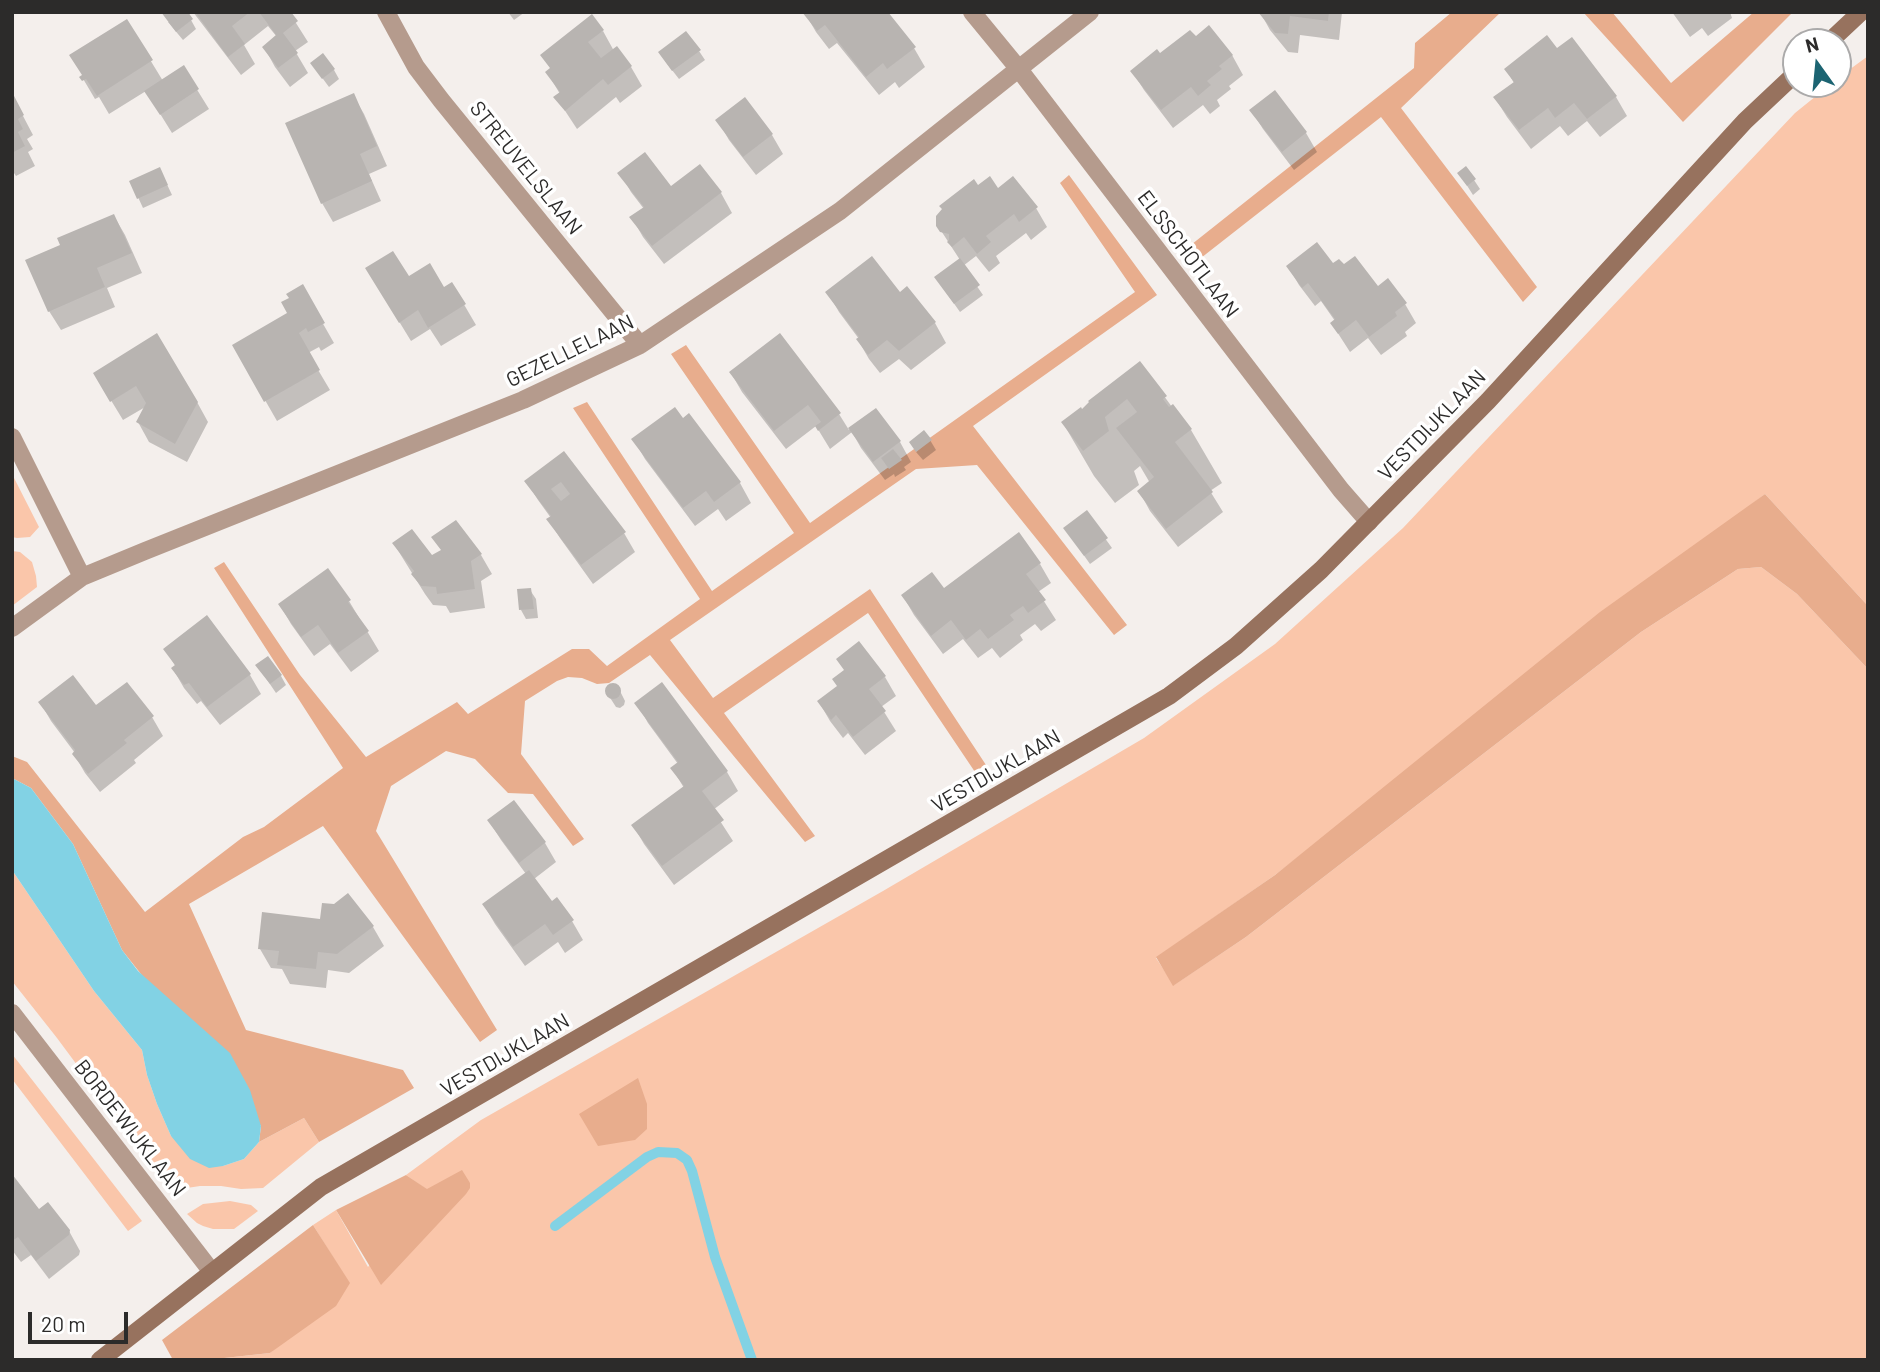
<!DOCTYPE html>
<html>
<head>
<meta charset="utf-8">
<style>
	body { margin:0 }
	#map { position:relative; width:1880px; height:1372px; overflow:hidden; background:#f4efec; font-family:Barlow,sans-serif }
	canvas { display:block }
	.frame { position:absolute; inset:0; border:14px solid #2c2b2a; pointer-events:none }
	.north { position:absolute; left:1782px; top:28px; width:70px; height:70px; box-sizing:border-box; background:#fff; border:2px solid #abaaaa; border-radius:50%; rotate:345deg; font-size:19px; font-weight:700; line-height:28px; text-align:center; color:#2c2b2a }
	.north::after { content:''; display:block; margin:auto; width:24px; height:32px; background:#1c6472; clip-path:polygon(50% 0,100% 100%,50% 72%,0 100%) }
	.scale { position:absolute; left:28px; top:1312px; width:100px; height:32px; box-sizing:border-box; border:4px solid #2c2b2a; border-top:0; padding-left:9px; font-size:21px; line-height:24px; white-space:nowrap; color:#2c2b2a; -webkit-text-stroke:5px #fff; paint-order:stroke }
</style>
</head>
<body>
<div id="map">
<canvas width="1880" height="1372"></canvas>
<div class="frame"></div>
<div class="north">N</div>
<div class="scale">20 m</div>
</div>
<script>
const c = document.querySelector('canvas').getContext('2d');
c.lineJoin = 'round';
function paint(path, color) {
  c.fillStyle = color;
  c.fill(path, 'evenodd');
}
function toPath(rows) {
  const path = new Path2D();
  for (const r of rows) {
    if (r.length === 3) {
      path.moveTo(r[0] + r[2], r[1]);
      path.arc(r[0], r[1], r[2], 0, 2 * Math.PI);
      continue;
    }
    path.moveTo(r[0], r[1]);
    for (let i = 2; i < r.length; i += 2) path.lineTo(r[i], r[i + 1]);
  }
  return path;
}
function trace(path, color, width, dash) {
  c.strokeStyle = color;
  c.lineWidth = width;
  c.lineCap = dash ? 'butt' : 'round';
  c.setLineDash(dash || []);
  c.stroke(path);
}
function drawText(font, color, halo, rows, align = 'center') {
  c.font = font + ' Barlow,sans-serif';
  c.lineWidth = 7;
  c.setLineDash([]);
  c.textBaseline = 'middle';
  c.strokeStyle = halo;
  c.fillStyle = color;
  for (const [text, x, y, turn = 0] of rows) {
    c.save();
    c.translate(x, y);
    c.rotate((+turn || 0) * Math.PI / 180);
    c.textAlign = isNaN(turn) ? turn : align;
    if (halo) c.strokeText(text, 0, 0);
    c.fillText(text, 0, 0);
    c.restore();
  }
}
paint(toPath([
	[1868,56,1868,606,1765,494,1275,875,1156,958,1174,985,1246,937,1641,632,1738,569,1761,567,1797,594,1868,669,1868,1360,206,1360,270,1353,349,1283,313,1225,336,1210,368,1267,426,1189,406,1175,481,1120,883,891,1144,738,1275,644,1403,528,1795,113,1831,84,1838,84,1838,78],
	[12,474,39,527,30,537,17,538,12,537],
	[12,551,20,552,32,562,36,576,37,587,12,606],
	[12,870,94,991,142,1050,147,1075,157,1104,171,1136,223,1166,244,1159,259,1142,304,1118,319,1142,263,1188,241,1189,221,1186,200,1186,187,1188,175,1197,57,1038,12,981],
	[12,1054,142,1221,128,1231,12,1079],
	[230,1201,251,1205,258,1211,234,1229,213,1229,203,1226,197,1223,187,1214,203,1204]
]), '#fac6aa');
paint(toPath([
	[1452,12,1501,12,1401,108,1537,287,1523,302,1381,117,1192,265,1182,252,1414,68,1415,43],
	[1583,12,1612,12,1671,83,1754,12,1793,12,1683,122],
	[1069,175,1157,295,973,426,1127,625,1114,635,977,465,916,469,670,640,713,698,870,589,986,765,975,772,868,613,724,713,815,836,805,842,650,655,609,683,597,684,582,678,568,677,557,681,525,701,521,754,584,839,573,846,533,794,508,793,475,759,446,751,391,786,376,831,497,1030,480,1042,323,826,189,904,246,1030,403,1070,414,1088,319,1142,304,1118,259,1142,261,1126,122,950,73,844,31,788,12,778,12,756,27,762,145,912,243,837,264,827,343,768,214,568,224,562,300,675,366,757,457,702,468,714,572,649,589,649,607,666,700,599,573,408,587,402,712,591,794,533,671,354,686,345,810,523,1135,292,1060,183],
	[1765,494,1868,606,1868,669,1797,594,1761,567,1738,569,1641,632,1246,937,1173,986,1156,957,1275,875,1600,612],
	[638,1078,647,1104,647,1129,635,1140,598,1146,579,1114],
	[462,1170,470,1183,470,1188,466,1194,381,1285,336,1210,406,1175,427,1189],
	[313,1225,350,1283,336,1306,270,1353,206,1360,173,1360,162,1340]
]), '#e8ad8d');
paint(toPath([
	[12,778,31,788,73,844,122,950,138,971,230,1053,250,1090,261,1126,259,1142,244,1159,223,1166,209,1168,190,1159,171,1136,157,1104,147,1075,142,1050,94,991,12,870]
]), '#82d2e4');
paint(toPath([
	[193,12,289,12,308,42,295,51,308,73,290,87,275,67,264,47,277,37,268,26,244,45,255,64,241,75],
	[508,12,525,12,514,20],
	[1260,12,1342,12,1339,40,1300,35,1298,53,1288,52,1270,30],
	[1672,12,1730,12,1732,18,1708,36,1702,28,1690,37],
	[805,13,914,48,925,67,899,88,895,82,879,95,837,43,829,49,816,32],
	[191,20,196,29,183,40,168,22],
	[127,22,163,81,183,67,209,109,172,133,146,91,109,114,99,97,95,99,82,77],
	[603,31,614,51,631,67,642,86,620,103,616,97,577,129,556,97,560,94,547,72,551,69,542,55],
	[1557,50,1616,97,1627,116,1600,137,1587,121,1568,136,1560,126,1531,149,1507,117,1495,98,1514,83,1506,69],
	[699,51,705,60,679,79,665,61],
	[1232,55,1243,75,1229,86,1231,89,1217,100,1220,106,1210,114,1203,105,1173,128,1144,90,1132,71,1160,56],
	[312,64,334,70,339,79,329,87],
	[12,95,33,135,27,139,33,149,28,152,35,166,16,176,14,173,12,173],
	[353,95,364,114,387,166,369,174,381,201,333,222,322,203],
	[1251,110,1306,133,1317,152,1294,170,1263,129],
	[718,121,772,135,783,154,756,175,729,140],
	[700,166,721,193,732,213,664,264,643,237,632,218,644,209,631,192,620,173,671,188],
	[1466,168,1480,189,1473,195,1459,173],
	[164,178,172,195,143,208,131,182],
	[978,188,998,190,1036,208,1047,227,1031,240,1026,233,996,256,1000,263,989,272,976,256,963,266,983,295,960,312,936,278,960,260,938,226],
	[114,216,125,235,142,273,107,288,115,307,61,330,49,311,62,246],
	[1288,266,1343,267,1405,304,1416,323,1405,332,1407,336,1381,355,1368,338,1350,352,1332,324,1335,321,1321,301,1315,306,1299,285],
	[452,284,476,325,441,346,430,329,411,341,378,287,444,289],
	[302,287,334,343,321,351,319,347,308,353,330,390,277,421,234,346,290,314,291,298],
	[907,288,935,323,946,343,911,370,899,359,880,373,869,359,858,340,859,339,839,312,828,293,899,295],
	[1140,363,1172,407,1191,430,1222,483,1210,491,1223,512,1178,547,1150,511,1139,491,1150,483,1140,466,1134,471,1139,485,1115,503,1094,476,1063,423,1081,411],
	[731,373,839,414,849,430,876,410,900,442,911,462,904,467,906,470,895,477,894,474,885,480,861,448,852,432,830,449,816,426,786,449,742,392],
	[95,374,197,402,208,422,187,462,149,442,138,422,147,406,123,420],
	[689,415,740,483,751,503,726,521,718,509,695,526,645,459,634,440,682,420],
	[930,440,936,450,923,460,916,452],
	[564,453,624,533,635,552,593,584,560,538,548,519,551,518,538,500,526,481],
	[1087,513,1112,548,1090,564,1071,537],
	[434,537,481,555,492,574,481,581,485,608,450,613,446,606,433,605,425,594,394,544,431,557,442,551],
	[1040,564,1051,583,1038,592,1056,620,1041,631,1035,624,1020,635,1023,640,1000,658,992,648,978,658,963,639,943,654,914,615,903,596,944,590],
	[530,590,536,599,538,618,526,619,521,610],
	[349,601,379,651,351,672,330,644,314,656,291,624,280,605],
	[165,649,250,675,261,694,220,725,201,701,197,704,184,688,173,669,176,667],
	[257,665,281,676,286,685,276,693],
	[885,677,896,696,881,707,896,731,865,755,848,733,843,738,830,721,819,702,838,687],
	[612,685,618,687,625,701,624,705,620,708,616,707,607,693,608,688],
	[662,685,727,772,738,791,713,810,733,841,674,885,644,844,633,825,684,788,672,768,678,764,648,723,637,703],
	[40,702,96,707,152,717,163,736,134,760,136,763,100,792,85,773,74,754,75,753,51,721],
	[489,821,545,843,556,862,534,879,551,903,572,921,583,940,565,953,558,942,525,966,495,924,484,905,526,874,501,840],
	[348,895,373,927,384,946,349,973,328,970,326,988,290,984,282,969,271,968,260,949,322,921,334,905],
	[12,1176,39,1211,69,1231,80,1251,79,1255,49,1279,31,1255,21,1262,12,1250]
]), '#0003');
trace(toPath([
	[555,1226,647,1157,658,1152,677,1153,687,1160,692,1171,715,1257,752,1360]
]), '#82d2e4', 10);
paint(toPath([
	[161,12,188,12,193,19,176,32],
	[195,12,250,12,232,26,245,44,228,57],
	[259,12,291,12,298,21,283,33,298,53,278,68,262,47,276,35],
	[802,12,888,12,916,47,887,69,883,63,866,77,825,25,817,31],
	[1258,12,1329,12,1328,21,1290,16,1288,34,1275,33],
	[592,14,604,30,588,42,601,58,617,46,632,66,608,85,603,79,565,111,553,97,560,92,545,72,550,68,540,55],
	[127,19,153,60,97,96,86,79,82,81,79,77,82,75,69,55],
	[1209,25,1233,55,1219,66,1222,69,1207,81,1211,85,1198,96,1191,87,1161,110,1130,71,1157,49,1160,53,1190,30,1196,36],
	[686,31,701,50,672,71,658,52],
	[1547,35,1557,48,1572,37,1617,96,1587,119,1574,103,1555,118,1548,108,1519,130,1493,97,1514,82,1504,69],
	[323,53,335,69,322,79,310,63],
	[184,65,199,89,160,115,144,91],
	[1275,90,1307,132,1282,152,1249,110],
	[12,92,24,115,18,119,23,129,18,132,25,146,12,153],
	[354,93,377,146,360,154,372,181,321,204,285,123],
	[745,97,773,134,743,157,715,120],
	[645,152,671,186,700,164,722,192,652,246,629,217,644,207,617,173],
	[1466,166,1476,179,1467,186,1457,173],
	[160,167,168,185,137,199,129,181],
	[990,176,998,188,1013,176,1038,207,1019,222,1014,214,986,236,991,242,977,254,964,237,952,247,947,242,949,240,949,234,940,232,936,226,936,216,942,209,939,206,974,179,978,185],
	[114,214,132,253,97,268,105,287,48,312,25,260,60,245,57,238],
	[1317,242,1333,263,1339,259,1344,264,1355,256,1378,286,1388,278,1407,303,1395,312,1397,316,1369,337,1356,320,1338,334,1330,323,1335,319,1308,283,1302,288,1286,266],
	[393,251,409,276,430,263,444,287,452,282,466,304,428,328,418,310,399,323,365,268],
	[872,256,900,292,907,286,936,322,899,351,887,340,868,355,856,339,859,337,825,292],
	[960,258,980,285,954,304,934,277],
	[303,284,325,323,308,332,306,328,299,333,320,370,264,402,232,345,287,313,281,302,289,298,286,294],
	[157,333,198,402,175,444,136,422,146,403,136,386,110,402,93,373],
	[780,333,841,413,818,431,815,426,821,422,808,405,774,431,729,372],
	[1140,361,1167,396,1163,399,1169,407,1173,404,1192,429,1175,442,1213,492,1166,529,1137,491,1154,477,1116,428,1137,412,1127,399,1105,417,1109,431,1083,451,1061,422,1081,407,1082,409,1089,402,1088,401],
	[675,407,683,418,689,413,741,482,714,502,706,491,683,508,631,439],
	[876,408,901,441,873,462,848,428],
	[924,430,932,440,916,452,909,442],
	[893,449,902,460,889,469,881,458],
	[564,451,626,532,581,565,546,519,551,516,524,481],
	[561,482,570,494,561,501,551,489],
	[1087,510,1108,538,1084,556,1063,528],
	[456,520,482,554,471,561,475,589,437,594,436,587,421,586,411,574,414,571,392,543,412,529,432,555,441,550,431,537],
	[1019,532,1041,563,1026,574,1046,600,1028,613,1023,606,1010,615,1014,620,988,639,980,629,966,640,951,620,931,636,901,595,932,572,944,588],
	[328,568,351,600,348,602,369,631,338,653,318,625,301,637,278,604],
	[531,588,534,609,519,610,517,589],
	[207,615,251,674,207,707,189,683,184,685,171,668,175,665,163,649],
	[859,641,886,676,869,689,886,711,853,737,836,715,831,720,817,701,837,686,832,679,844,670,836,659],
	[268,656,282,675,270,684,255,665],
	[73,675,96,705,127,682,154,716,124,740,127,743,88,774,72,754,75,750,38,702],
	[662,682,728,771,702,791,724,820,662,866,631,825,684,786,670,768,678,762,634,703],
	[613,691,8],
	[514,800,546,842,519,863,487,820],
	[529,870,552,901,557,897,574,920,553,935,545,924,513,947,482,904],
	[348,893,374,926,337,954,318,952,316,969,277,965,279,951,258,949,262,912,320,919,322,903,334,904],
	[12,1174,39,1209,48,1202,70,1230,69,1235,36,1261,18,1237,12,1241]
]), '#b8b4b1');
trace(toPath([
	[386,12,416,67,441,100,640,345],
	[972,12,1018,68,1341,490,1369,522],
	[12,437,82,577],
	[12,628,82,577,145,551,523,400,640,345,840,211,1090,12],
	[12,1013,212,1272]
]), '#b59b8d', 18);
trace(toPath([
	[1829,42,1861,12],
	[100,1360,321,1187,1169,696,1236,646,1321,570,1488,401,1745,121,1796,73]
]), '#97725e', 18);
drawText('21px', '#2c2b2a', '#fff', [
	["STREUVELSLAAN",526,168,51],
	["ELSSCHOTLAAN",1188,254,53],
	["GEZELLELAAN",570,351,-26],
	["VESTDIJKLAAN",1432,425,-46],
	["VESTDIJKLAAN",996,771,-30],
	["VESTDIJKLAAN",505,1055,-30],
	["BORDEWIJKLAAN",130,1128,52]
]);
</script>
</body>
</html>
